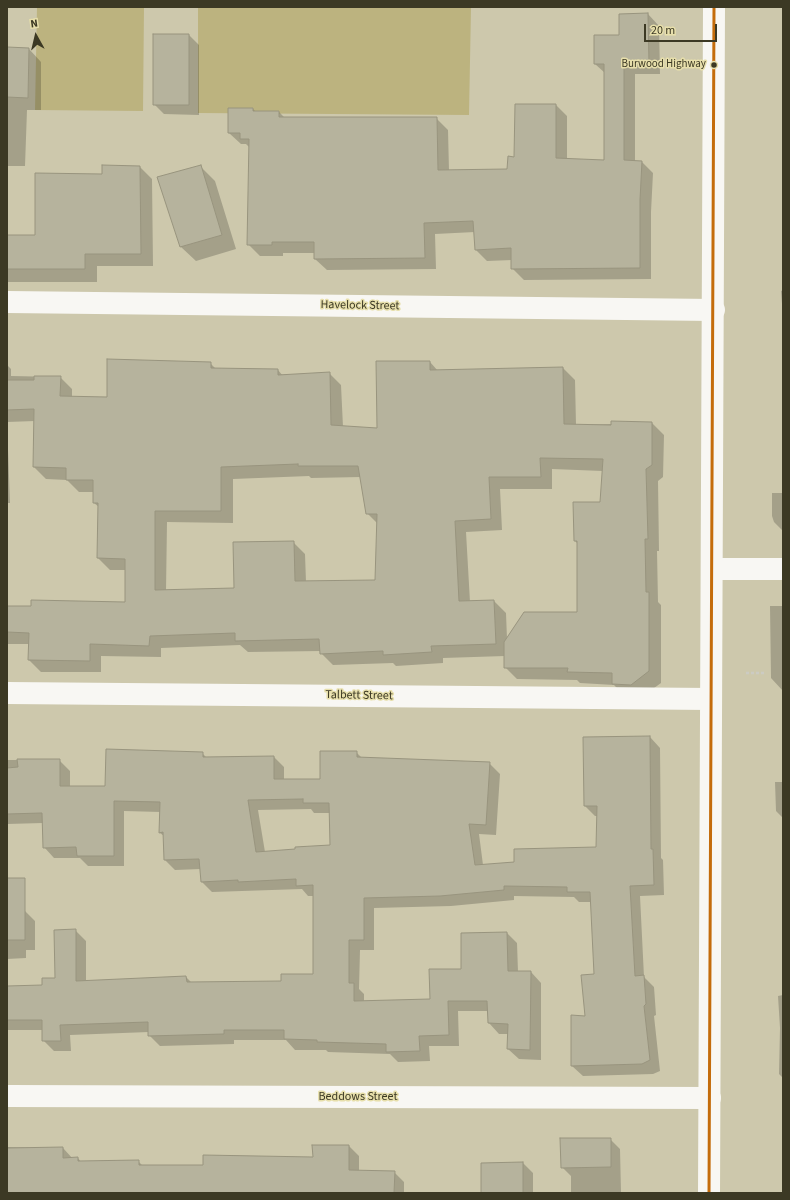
<!DOCTYPE html>
<html>
<head>
<meta charset="utf-8">
<style>
	body { margin:0 }
	#map { position:relative; width:790px; height:1200px; overflow:hidden; background:#cdc8ac; font-family:"Source Sans 3",sans-serif }
	canvas { display:block }
	.frame { position:absolute; inset:0; border:8px solid #3c3924; pointer-events:none }
	.north { position:absolute; left:16px; top:16px; width:40px; height:40px; -webkit-text-stroke:3px #e7dfab; paint-order:stroke; rotate:352deg; font-size:11px; font-weight:700; line-height:16px; text-align:center; color:#3c3924 }
	.north::after { content:''; display:block; margin:auto; width:14px; height:18px; background:#3c3924; clip-path:polygon(50% 0,100% 100%,50% 72%,0 100%) }
	.scale { position:absolute; left:644px; top:24px; width:73px; height:18px; box-sizing:border-box; border:2px solid #3c3924; border-top:0; padding-left:5px; font-size:12px; line-height:14px; white-space:nowrap; color:#3c3924; -webkit-text-stroke:3px #e7dfab; paint-order:stroke }
</style>
</head>
<body>
<div id="map">
<canvas width="790" height="1200"></canvas>
<div class="frame"></div>
<div class="north">N</div>
<div class="scale">20 m</div>
</div>
<script>
const c = document.querySelector('canvas').getContext('2d');
c.lineJoin = 'round';
function paint(path, color) {
  c.fillStyle = color;
  c.fill(path, 'evenodd');
}
function toPath(rows) {
  const path = new Path2D();
  for (const r of rows) {
    path.moveTo(r[0], r[1]);
    for (let i = 2; i < r.length; i += 2) path.lineTo(r[i], r[i + 1]);
  }
  return path;
}
function trace(path, color, width, dash) {
  c.strokeStyle = color;
  c.lineWidth = width;
  c.lineCap = dash ? 'butt' : 'round';
  c.setLineDash(dash || []);
  c.stroke(path);
}
function drawText(font, color, halo, rows, align = 'center') {
  c.font = font + ' "Source Sans 3",sans-serif';
  c.lineWidth = 3;
  c.setLineDash([]);
  c.textBaseline = 'middle';
  c.strokeStyle = halo;
  c.fillStyle = color;
  for (const [text, x, y, turn = 0] of rows) {
    c.save();
    c.translate(x, y);
    c.rotate((+turn || 0) * Math.PI / 180);
    c.textAlign = isNaN(turn) ? turn : align;
    if (halo) c.strokeText(text, 0, 0);
    c.fillText(text, 0, 0);
    c.restore();
  }
}
paint(toPath([
	[37,7,144,7,143,111,35,110],
	[198,7,471,7,469,115,198,113]
]), '#bcb37f');
paint(toPath([
	[648,14,659,26,660,74,635,74,635,162,642,162,653,173,651,212,651,279,524,280,512,268,512,260,487,261,476,250,475,232,435,234,436,269,327,270,315,259,315,253,283,253,283,256,260,256,248,244,250,148,246,144,241,144,229,133,253,109,256,112,279,112,285,118,436,118,448,130,449,171,508,170,556,105,567,116,567,159,605,161,605,73,595,64,620,36],
	[189,35,199,45,199,115,164,114,154,104],
	[7,48,29,49,41,62,41,110,27,110,25,166,7,166],
	[139,166,152,179,153,266,97,266,97,282,7,282,7,236,36,236,103,175],
	[200,166,215,181,236,249,196,261,181,247,159,178],
	[782,225,783,225,783,253],
	[783,290,783,317,781,291],
	[430,362,438,371,563,368,575,380,576,425,652,423,664,435,663,477,658,481,659,551,657,551,658,602,661,605,661,683,643,696,625,696,614,685,580,683,577,680,517,679,505,667,505,656,443,658,443,663,396,666,393,663,333,665,321,653,321,651,248,652,240,645,161,648,161,657,101,656,101,672,41,672,29,660,30,644,7,644,7,607,126,603,126,570,110,570,98,558,99,507,94,503,94,492,79,492,67,480,46,479,34,467,35,421,7,422,10,503,7,503,7,365,11,369,11,376,60,377,72,389,72,397,108,398,210,363,216,369,278,370,283,376,329,373,341,385,343,427,378,429],
	[552,469,603,471,601,503,575,541,578,544,578,613,507,639,506,613,494,601,470,602,466,532,502,530,500,489,552,489],
	[309,476,311,478,361,477,367,513,378,524,376,581,306,582,305,554,293,542,235,589,166,591,167,522,233,523,233,479],
	[772,493,783,493,783,531,774,522,772,516],
	[770,606,783,606,783,691,771,678],
	[650,737,660,748,661,858,663,860,664,895,640,896,644,977,654,987,656,1015,654,1016,660,1071,653,1074,583,1076,572,1066,572,1016,586,1017,596,975,591,902,579,902,574,897,514,896,514,900,451,906,374,908,374,950,360,950,359,989,364,994,364,1002,431,1000,507,933,517,943,518,972,531,972,541,983,541,1060,519,1059,508,1049,508,1034,499,1034,489,1023,488,1011,458,1011,459,1046,429,1046,430,1061,398,1062,390,1054,328,1052,326,1050,295,1050,286,1040,234,1040,234,1044,160,1046,149,1035,149,1032,70,1035,71,1051,54,1051,43,1040,43,1030,7,1030,7,987,43,986,56,979,75,930,86,941,86,981,186,977,192,983,282,982,314,975,314,896,308,896,302,889,212,892,202,882,201,869,175,870,165,860,164,836,160,833,161,812,124,811,124,866,88,866,80,858,54,858,44,847,43,823,7,824,7,760,59,760,70,771,70,787,106,787,202,753,207,758,274,757,284,767,284,780,321,780,356,752,362,758,489,763,500,774,496,835,479,834,483,865,515,862,597,848,598,816,595,816,585,806],
	[311,809,314,813,330,813,331,846,265,852,258,810],
	[775,782,783,782,783,818,776,811],
	[7,911,25,911,35,921,35,950,26,950,26,958,7,959],
	[783,995,783,1078,779,1074,780,1028,778,996],
	[610,1139,620,1149,621,1193,571,1193,571,1176,562,1167],
	[349,1146,359,1156,359,1171,394,1172,404,1182,404,1193,7,1193,7,1147,63,1148,73,1159,78,1158,81,1162,138,1161,143,1166,204,1166,314,1158],
	[523,1163,533,1173,533,1193,482,1193]
]), '#0003');
const building = toPath([
	[648,13,649,63,624,63,624,160,642,161,640,200,640,268,511,269,511,248,475,250,473,221,424,223,425,258,314,259,314,242,272,242,272,245,247,245,249,139,240,139,240,133,228,133,228,108,253,108,253,111,279,111,279,117,437,117,438,170,507,169,508,156,514,157,515,104,556,104,556,158,604,160,604,64,594,64,594,35,619,35,619,14,648,13],
	[153,34,189,34,189,105,153,105,153,34],
	[7,47,29,48,28,98,7,97,7,47],
	[102,165,140,166,141,254,85,254,85,269,7,269,7,235,35,235,35,173,102,174,102,165],
	[201,165,222,235,180,247,157,177,201,165],
	[107,359,211,362,211,368,278,369,278,375,330,372,331,425,377,428,376,361,430,361,430,370,563,367,564,424,611,425,611,421,652,422,652,465,646,469,648,539,645,539,646,592,649,592,649,671,631,685,612,684,612,673,567,672,568,668,504,668,504,642,524,612,577,612,577,541,574,541,573,502,600,502,603,459,540,458,541,477,489,477,491,519,455,521,459,601,494,600,496,644,431,646,432,652,383,655,383,651,320,654,319,639,235,641,235,633,150,636,149,646,90,644,90,661,28,660,29,633,7,632,7,606,31,606,31,600,125,602,125,559,97,558,98,503,93,503,93,480,66,480,66,468,33,467,34,409,7,410,7,380,34,380,34,376,61,376,60,396,107,397,107,359],
	[298,464,298,466,358,466,366,514,377,514,375,580,295,581,294,541,233,542,234,588,155,590,155,511,221,511,221,467,298,464],
	[650,736,651,849,653,849,654,885,630,886,635,976,644,975,646,1004,644,1006,650,1060,642,1064,571,1066,571,1015,585,1016,581,975,594,974,590,892,567,892,567,887,504,886,504,890,440,896,364,898,364,940,349,940,349,983,354,983,354,1001,430,999,429,969,461,969,461,933,507,932,508,971,531,971,530,1050,507,1049,508,1024,488,1023,487,1001,448,1001,449,1035,419,1036,420,1051,386,1052,386,1044,317,1042,317,1040,284,1039,284,1030,224,1030,224,1034,148,1036,148,1022,60,1025,61,1041,42,1041,42,1020,7,1020,7,986,42,985,42,978,55,978,54,930,76,929,76,981,186,976,187,982,281,981,281,974,313,974,313,885,296,886,296,879,238,882,238,880,201,882,199,859,164,860,163,832,159,833,160,802,114,801,114,856,77,856,76,847,43,848,42,813,7,814,7,768,18,767,17,759,60,759,60,786,105,786,106,749,203,752,203,757,274,756,274,779,320,779,320,751,357,751,357,757,490,762,486,825,469,824,475,865,514,862,514,849,596,847,597,806,584,806,583,737,650,736],
	[303,799,303,803,329,803,330,845,295,847,295,849,256,852,248,800,303,799],
	[7,878,25,878,25,940,7,940,7,878],
	[560,1138,611,1138,611,1167,561,1168,560,1138],
	[312,1145,349,1145,349,1170,395,1171,394,1193,7,1193,7,1148,63,1147,63,1158,78,1157,78,1161,139,1160,139,1165,203,1165,203,1155,313,1157,312,1145],
	[523,1162,523,1193,481,1193,481,1163,523,1162]
]);
paint(building, '#b6b39d');
trace(building, '#98947e', 1);
trace(toPath([
	[746,673,765,673]
]), '#cccbc2', 2.5, [3, 2]);
trace(toPath([
	[7,302,714,310],
	[712,569,783,569],
	[7,693,711,699],
	[7,1096,710,1098]
]), '#f8f7f3', 22);
trace(toPath([
	[709,1193,714,7]
]), '#f8f7f3', 22);
trace(toPath([
	[709,1193,714,7]
]), '#c46c0b', 3);
for (const [x, y, r, color] of [
	[714,65,3.5,"#3c3924"]
]) {
  const dot = new Path2D();
  dot.arc(x, y, r, 0, 2 * Math.PI);
  c.fillStyle = color;
  c.fill(dot);
  trace(dot, '#e7dfab', 1.5);
}
drawText('11px', '#3c3924', '#e7dfab', [
	["Burwood Highway",706,65]
], 'right');
drawText('12px', '#3c3924', '#e7dfab', [
	["Havelock Street",360,306,1],
	["Talbett Street",359,696,1],
	["Beddows Street",358,1097]
]);
</script>
</body>
</html>
